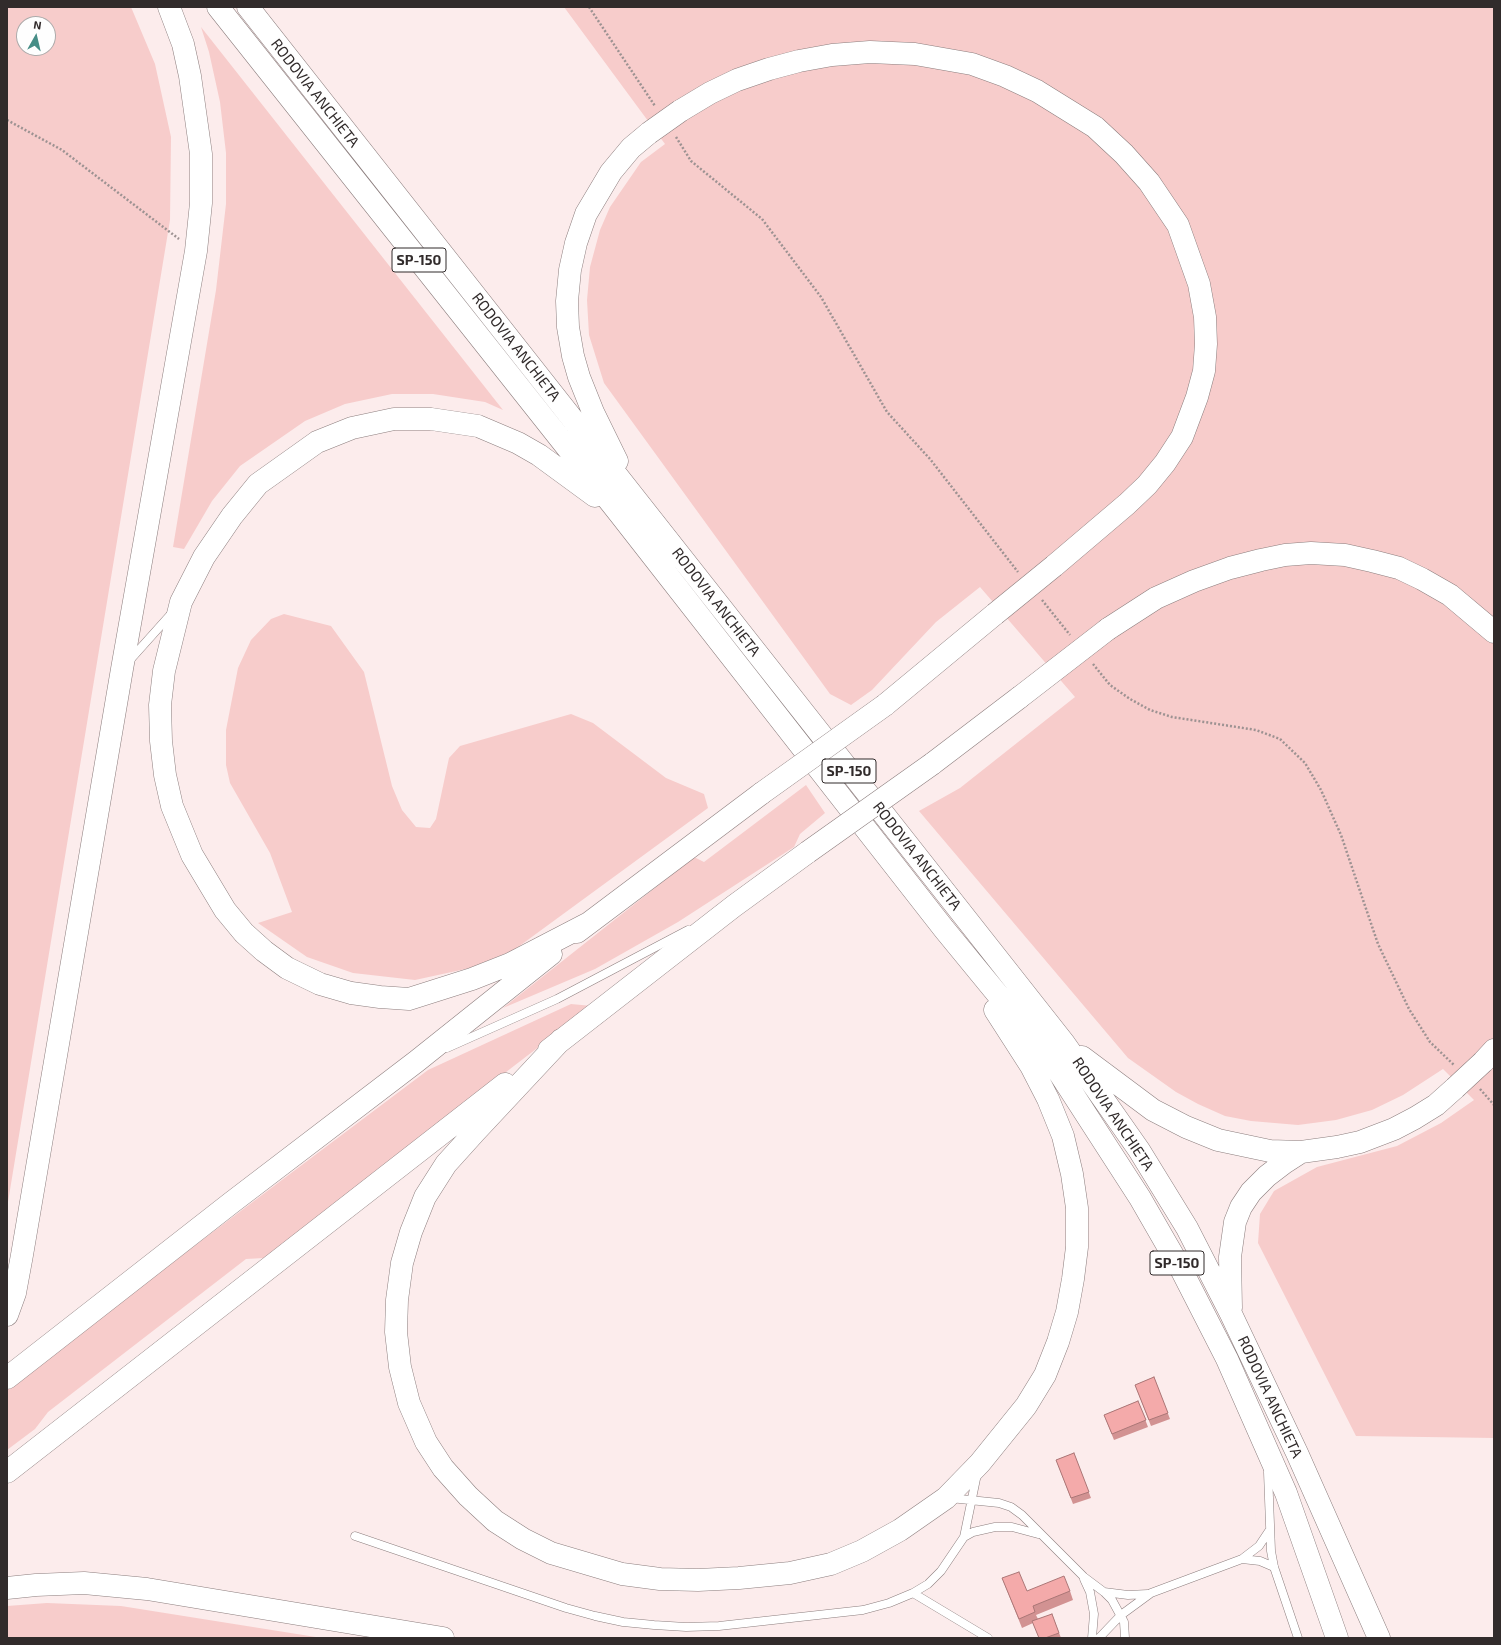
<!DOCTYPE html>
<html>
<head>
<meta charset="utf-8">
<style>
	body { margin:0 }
	#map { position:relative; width:1501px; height:1645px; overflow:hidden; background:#fcecec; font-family:"Exo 2",sans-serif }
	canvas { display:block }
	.frame { position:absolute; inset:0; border:8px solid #312b2b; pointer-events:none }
	.north { position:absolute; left:16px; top:16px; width:40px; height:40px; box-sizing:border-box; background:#fefefe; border:1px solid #acaaaa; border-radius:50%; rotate:8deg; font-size:11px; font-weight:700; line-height:16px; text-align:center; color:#312b2b }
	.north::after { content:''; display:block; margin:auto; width:14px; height:18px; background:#478e87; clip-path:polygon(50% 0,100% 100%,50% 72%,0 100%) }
</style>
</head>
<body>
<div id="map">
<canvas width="1501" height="1645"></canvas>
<div class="frame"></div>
<div class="north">N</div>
</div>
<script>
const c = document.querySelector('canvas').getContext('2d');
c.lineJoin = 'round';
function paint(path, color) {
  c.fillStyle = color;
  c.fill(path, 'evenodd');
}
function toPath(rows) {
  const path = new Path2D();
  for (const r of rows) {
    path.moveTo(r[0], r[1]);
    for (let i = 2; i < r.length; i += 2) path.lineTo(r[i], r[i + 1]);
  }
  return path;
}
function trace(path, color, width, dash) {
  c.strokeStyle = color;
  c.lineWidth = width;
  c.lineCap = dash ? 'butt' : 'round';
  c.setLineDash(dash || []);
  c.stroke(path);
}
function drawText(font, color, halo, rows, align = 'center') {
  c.font = font + ' "Exo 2",sans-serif';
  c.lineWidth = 3;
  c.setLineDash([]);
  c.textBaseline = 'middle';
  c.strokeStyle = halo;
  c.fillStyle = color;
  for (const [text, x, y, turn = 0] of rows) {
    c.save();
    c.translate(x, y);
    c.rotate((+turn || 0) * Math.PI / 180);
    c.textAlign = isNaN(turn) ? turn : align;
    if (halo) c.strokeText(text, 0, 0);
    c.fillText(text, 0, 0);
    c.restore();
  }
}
paint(toPath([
	[7,7,131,7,155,64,171,137,170,220,7,1208],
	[24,24,48,24,48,48,24,48],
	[564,7,1494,7,1494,1438,1356,1436,1258,1243,1260,1214,1274,1191,1317,1167,1397,1146,1441,1123,1474,1100,1443,1069,1403,1095,1372,1110,1336,1120,1298,1125,1251,1121,1225,1116,1198,1104,1176,1092,1128,1058,919,811,960,788,1075,697,980,587,936,622,872,690,851,705,830,694,604,383,589,335,587,300,590,267,600,230,610,207,641,162,665,144],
	[201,27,503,410,485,402,433,394,392,394,345,404,305,421,240,466,212,501,184,549,173,547,216,290,226,204,226,153,220,102,209,52],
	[284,614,331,626,364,672,392,786,402,810,416,827,430,828,436,819,449,758,460,746,571,714,593,723,666,778,704,794,708,808,514,950,470,968,415,980,353,973,307,957,258,923,292,912,270,853,230,783,226,765,226,730,238,668,251,640,271,619],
	[806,785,825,813,800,834,794,847,678,922,595,969,503,1008,694,857,704,862],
	[571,1004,592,1006,264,1258,246,1259,48,1412,35,1429,7,1450,7,1387,428,1070],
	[47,1603,121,1606,322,1638,7,1638,7,1606]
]), '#f7cccb');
const lane = toPath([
	[129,661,172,613],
	[447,1048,557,999,688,930],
	[1268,1472,1271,1551,1274,1567,1298,1638],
	[950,1498,999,1503,1011,1507,1022,1515,1084,1577,1104,1592,1112,1600,1124,1622,1125,1638],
	[355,1536,566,1608,595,1616,623,1622,654,1625,686,1627,719,1626,863,1610,889,1603,913,1593,928,1584,941,1571,964,1537,977,1474],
	[964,1537,973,1532,995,1527,1012,1527,1038,1534],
	[1242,1559,1260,1561,1274,1567],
	[1084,1579,1090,1592,1094,1614,1092,1638],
	[1104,1592,1128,1595,1148,1594],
	[913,1593,988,1638],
	[1099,1638,1121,1615,1151,1593,1242,1559,1259,1546,1269,1531]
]);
const highway = toPath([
	[218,7,619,513,944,929,1049,1057,1140,1198,1182,1271,1227,1359,1286,1493,1337,1638],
	[248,7,1064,1043,1139,1150,1187,1228,1231,1314,1297,1453,1379,1638],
	[680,111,710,93,737,80,769,69,799,61,832,55,870,52,915,54,972,64,1005,76,1037,91,1095,127,1124,154,1149,182,1178,225,1199,284,1205,317,1206,344,1204,371,1197,397,1182,437,1165,463,1147,485,1127,504,1054,566],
	[617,461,593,412,579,377,573,356,568,327,567,301,570,270,576,243,586,214,611,172,631,148,649,133],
	[1108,629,1156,598,1194,581,1230,568,1261,560,1285,555,1311,553,1345,555,1372,561,1399,568,1422,579,1450,595,1494,632],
	[885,705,995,614],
	[932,764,1020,697],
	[589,923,510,964,472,979,409,999,380,997,351,993,320,984,287,968,264,951,244,933,225,910,192,855,172,806,165,775,161,741,160,705,164,671,181,602,204,557,232,516,258,484,317,442,352,428,394,419,431,419,478,426,518,443,539,455,595,496],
	[577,932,762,793],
	[561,1040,475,1132,446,1164,425,1197,411,1232,402,1263,397,1300,396,1332,400,1367,409,1403,426,1442,443,1468,468,1496,495,1521,523,1539,551,1553,622,1574,660,1579,698,1580,739,1578,790,1573,831,1564,862,1551,900,1530,946,1498,980,1463,1026,1406,1045,1375,1058,1342,1067,1312,1073,1279,1077,1247,1077,1208,1072,1174,1063,1136,1048,1099,1031,1066,995,1010],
	[549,1050,734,906,808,852],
	[1082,1057,1153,1110,1186,1127,1218,1140,1270,1151,1301,1152,1337,1147,1360,1142,1394,1129,1415,1118,1436,1105,1455,1088],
	[1483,1062,1494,1050],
	[1231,1308,1230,1257,1235,1222,1241,1207,1251,1192,1267,1176,1284,1163,1301,1152],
	[7,1315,15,1293,22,1255,122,669,196,251,201,203,201,154,190,76,183,44,169,7],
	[7,1378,231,1203,417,1061,551,954],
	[7,1472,505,1084],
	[7,1588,36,1585,84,1583,147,1589,443,1638]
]);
trace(lane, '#8c7e7e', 9);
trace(highway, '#8c7e7e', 23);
trace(toPath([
	[589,7,655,106],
	[7,120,62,150,179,239],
	[676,137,691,161,762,219,821,297,887,412,930,459,1018,572],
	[1042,600,1070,635],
	[1093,664,1110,685,1130,699,1150,710,1172,717,1256,730,1280,739,1305,763,1321,790,1341,835,1378,944,1409,1009,1430,1042,1454,1065],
	[1480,1089,1494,1105]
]), '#9d9292', 2.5, [2, 2]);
trace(lane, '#fff', 8);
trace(highway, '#fff', 22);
const highwayBridge = toPath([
	[649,133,680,111],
	[995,614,1054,566],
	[1020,697,1108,629],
	[762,793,885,705],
	[808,852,932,764],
	[1455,1088,1483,1062]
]);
trace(highwayBridge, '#8c7e7e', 23, []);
trace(highwayBridge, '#fff', 22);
paint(toPath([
	[1154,1377,1170,1419,1151,1426,1135,1385],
	[1138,1401,1148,1427,1114,1440,1104,1415],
	[1074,1453,1091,1498,1073,1504,1056,1460],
	[1002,1578,1027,1591,1070,1591,1073,1600,1036,1615,1038,1619,1052,1614,1061,1638,1039,1638,1033,1623,1022,1628]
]), '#d29292');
const building = toPath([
	[1154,1377,1168,1413,1149,1420,1135,1385,1154,1377],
	[1138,1401,1146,1420,1112,1434,1104,1415,1138,1401],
	[1074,1453,1089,1492,1071,1498,1056,1460,1074,1453],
	[1019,1572,1027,1591,1064,1576,1070,1591,1033,1606,1035,1612,1019,1619,1002,1578,1019,1572],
	[1052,1614,1059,1633,1045,1638,1039,1638,1032,1621,1052,1614]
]);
paint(building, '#f4aaaa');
trace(building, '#ab7777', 1);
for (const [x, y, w] of [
	[419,260,54],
	[849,771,54],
	[1177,1263,54]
]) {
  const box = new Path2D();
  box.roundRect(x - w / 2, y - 12, w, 24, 3);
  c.fillStyle = '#fefefe';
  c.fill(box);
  trace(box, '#312b2b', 1);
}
drawText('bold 14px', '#312b2b', null, [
	["SP-150",419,260],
	["SP-150",849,771],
	["SP-150",1177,1263]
]);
drawText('15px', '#312b2b', '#fefefe', [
	["RODOVIA ANCHIETA",315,93,52],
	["RODOVIA ANCHIETA",516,347,52],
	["RODOVIA ANCHIETA",716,602,52],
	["RODOVIA ANCHIETA",917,856,52],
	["RODOVIA ANCHIETA",1113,1114,56],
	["RODOVIA ANCHIETA",1270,1397,65]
]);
</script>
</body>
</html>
